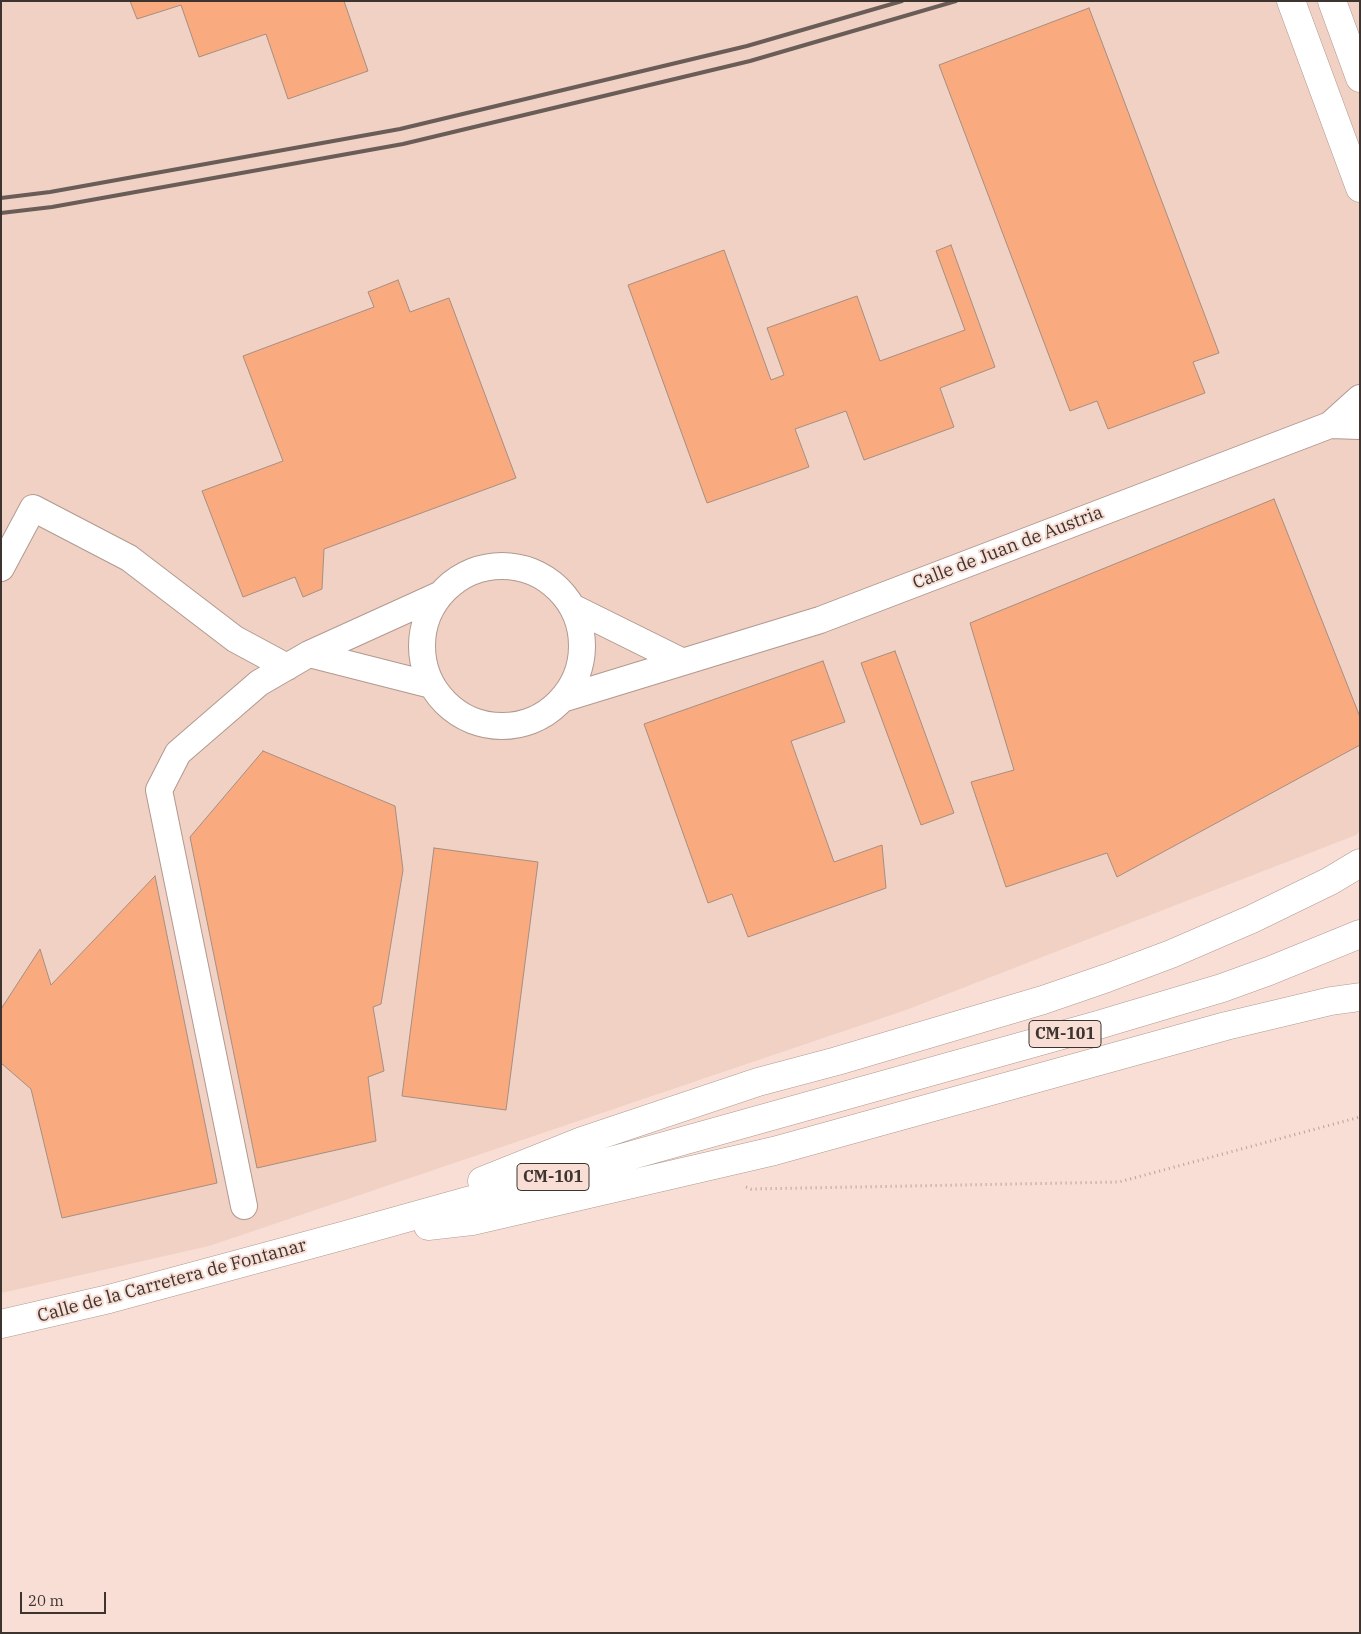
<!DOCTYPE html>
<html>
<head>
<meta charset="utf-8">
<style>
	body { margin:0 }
	#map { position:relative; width:1361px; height:1634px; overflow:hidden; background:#f8ded4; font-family:"IBM Plex Serif",serif }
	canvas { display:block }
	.frame { position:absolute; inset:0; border:2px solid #3d3430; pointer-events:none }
	.scale { position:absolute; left:20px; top:1592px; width:86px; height:22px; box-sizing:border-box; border:2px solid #3d3430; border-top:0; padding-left:6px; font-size:15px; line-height:18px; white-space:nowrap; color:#3d3430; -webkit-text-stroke:4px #f8ded4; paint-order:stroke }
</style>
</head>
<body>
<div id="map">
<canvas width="1361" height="1634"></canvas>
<div class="frame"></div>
<div class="scale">20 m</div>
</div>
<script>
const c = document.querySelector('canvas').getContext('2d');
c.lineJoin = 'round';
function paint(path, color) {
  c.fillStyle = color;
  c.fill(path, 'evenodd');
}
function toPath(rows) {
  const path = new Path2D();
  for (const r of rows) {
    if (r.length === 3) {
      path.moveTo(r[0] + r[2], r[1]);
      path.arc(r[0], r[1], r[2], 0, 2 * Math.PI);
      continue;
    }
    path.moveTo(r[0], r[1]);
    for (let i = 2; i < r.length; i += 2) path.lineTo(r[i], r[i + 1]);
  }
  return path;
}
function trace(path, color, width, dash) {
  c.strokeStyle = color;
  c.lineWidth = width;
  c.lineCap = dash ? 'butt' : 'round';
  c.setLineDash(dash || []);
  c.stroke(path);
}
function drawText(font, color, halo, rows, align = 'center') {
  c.font = font + ' "IBM Plex Serif",serif';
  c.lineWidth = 4;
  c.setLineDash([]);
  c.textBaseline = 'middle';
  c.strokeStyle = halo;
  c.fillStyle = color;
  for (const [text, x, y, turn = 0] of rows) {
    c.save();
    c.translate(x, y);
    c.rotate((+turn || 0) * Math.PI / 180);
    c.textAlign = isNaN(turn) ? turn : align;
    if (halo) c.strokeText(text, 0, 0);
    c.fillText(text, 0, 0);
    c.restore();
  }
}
paint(toPath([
	[1,1,1360,1,1360,831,1356,835,906,1010,209,1246,1,1293]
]), '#f1d1c3');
const building = toPath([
	[130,1,344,1,368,71,288,99,266,34,199,57,181,5,137,19,130,1],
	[1089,8,1219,353,1193,362,1205,393,1108,429,1097,401,1070,411,939,65,1089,8],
	[951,245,995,367,940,388,954,427,864,460,846,411,795,429,809,467,707,503,628,285,724,250,771,380,784,375,767,328,857,296,880,361,965,330,936,251,951,245],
	[398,280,410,312,449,298,516,478,324,549,322,589,303,597,295,577,243,597,202,491,283,461,243,356,374,307,368,292,398,280],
	[1274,499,1360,717,1360,745,1117,877,1107,853,1006,887,971,782,1014,770,970,623,1274,499],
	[895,651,954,813,921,825,861,663,895,651],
	[823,661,845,722,791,741,834,862,882,845,886,888,748,937,732,894,708,903,644,724,823,661],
	[263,751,395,806,403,870,381,1004,373,1007,384,1071,368,1077,376,1141,257,1168,190,837,263,751],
	[434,848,538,862,506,1110,402,1096,434,848],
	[155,876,217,1183,62,1218,31,1089,1,1063,1,1009,40,949,51,985,155,876]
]);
paint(building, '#faaa7f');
trace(building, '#a58f83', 1);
const street = toPath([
	[1360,398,1330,425,1360,426],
	[502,646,80],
	[1,568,33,508,129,558,235,639,287,667],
	[574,608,683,662],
	[309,654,431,685],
	[565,698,820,620,1330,425],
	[244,1206,159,790,178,753,259,683,309,654,439,595]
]);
const primary = toPath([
	[1291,1,1360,188],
	[1332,1,1360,78],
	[482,1181,582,1141,758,1082,837,1061,1043,1000,1107,978,1171,954,1252,919,1330,881,1360,863],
	[428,1226,472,1221,774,1151,1226,1026,1331,1001,1360,997],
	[1,1324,109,1299,342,1236,1098,1025,1222,988,1269,971,1360,934]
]);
trace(street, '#b19990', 28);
trace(primary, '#b19990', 29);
trace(toPath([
	[746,1187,751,1189,1119,1182,1360,1117]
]), '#b6a29a', 3, [1, 4]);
trace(street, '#fff', 26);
trace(primary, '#fff', 28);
trace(toPath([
	[1,198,50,192,400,129,747,46,902,1],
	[1,213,52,207,403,144,750,61,956,1]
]), '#6a5d57', 4);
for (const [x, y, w] of [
	[1065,1034,72],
	[553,1177,72]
]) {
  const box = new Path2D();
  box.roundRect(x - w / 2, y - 13.5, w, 27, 4);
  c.fillStyle = '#f8ded4';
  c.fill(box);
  trace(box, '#3d3430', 1);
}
drawText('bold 16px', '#3d3430', null, [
	["CM-101",1065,1034],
	["CM-101",553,1177]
]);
drawText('18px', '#3d3430', '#f8ded4', [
	["Calle de Juan de Austria",1008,548,-21],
	["Calle de la Carretera de Fontanar",172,1281,-15]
]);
</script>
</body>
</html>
